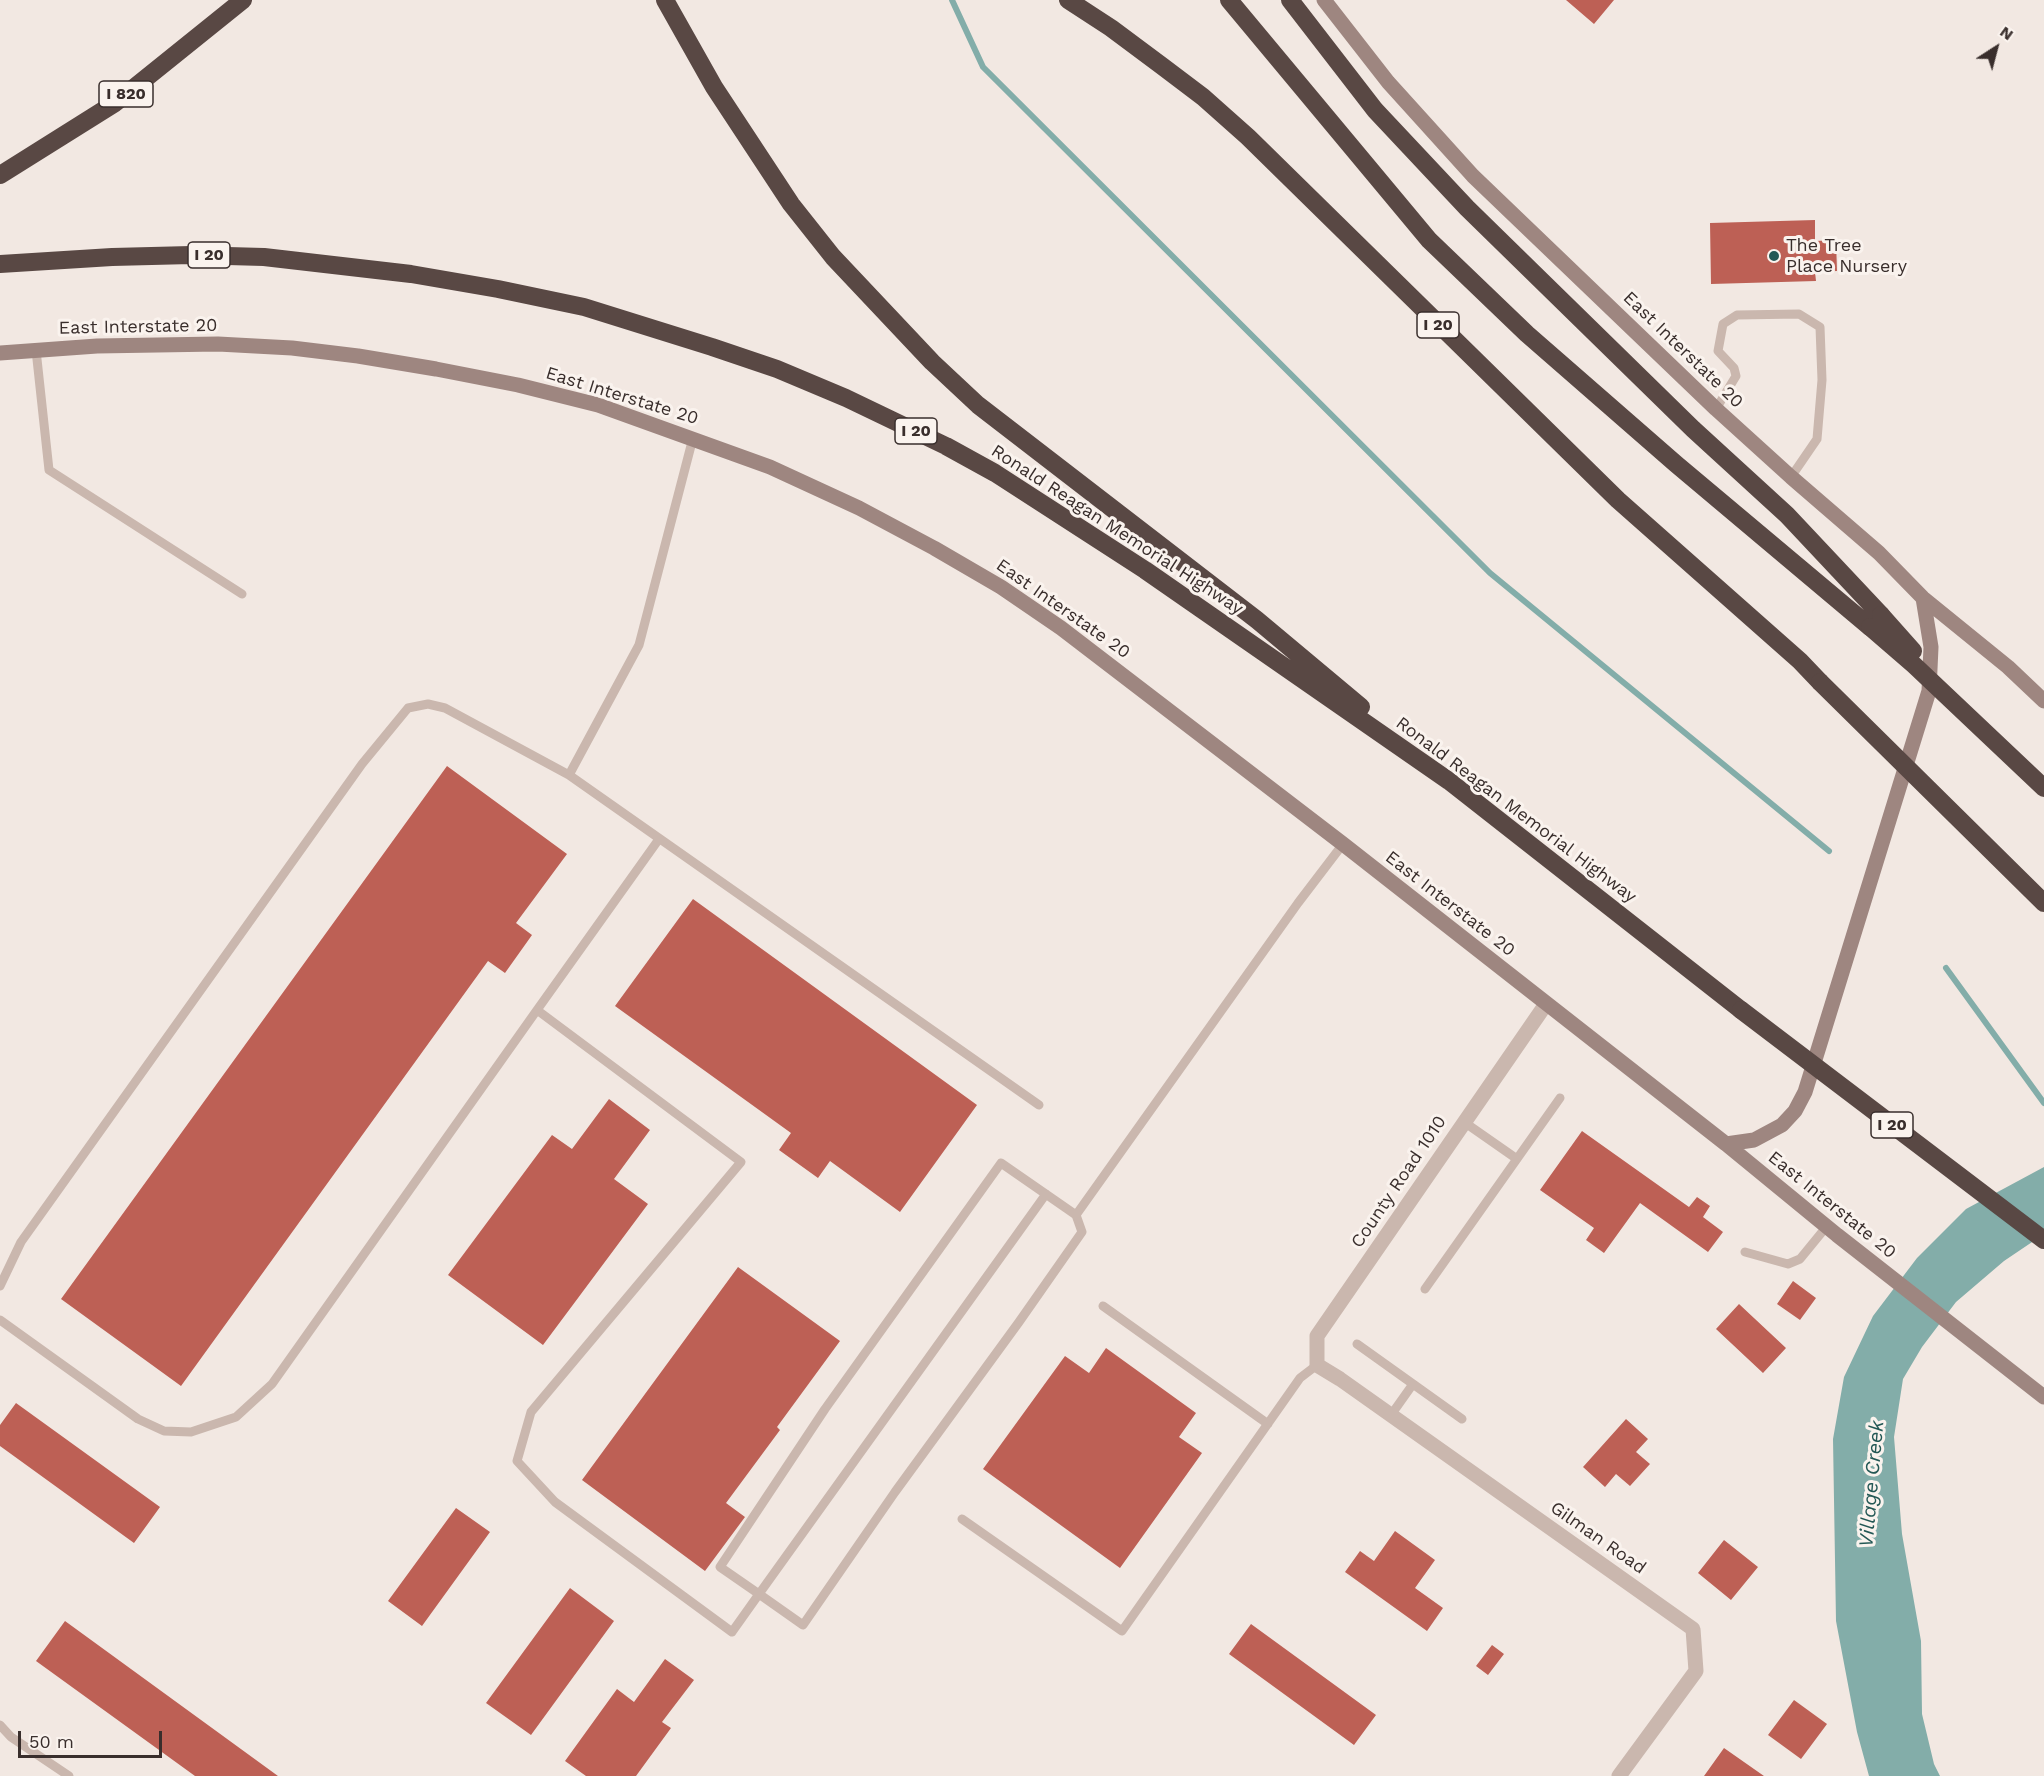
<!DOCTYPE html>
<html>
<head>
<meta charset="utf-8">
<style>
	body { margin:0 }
	#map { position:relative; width:2044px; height:1776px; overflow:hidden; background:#f2e8e2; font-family:"Work Sans",sans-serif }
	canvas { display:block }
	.north { position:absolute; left:1966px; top:18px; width:60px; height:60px; -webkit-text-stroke:4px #faf3ee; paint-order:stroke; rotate:36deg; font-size:16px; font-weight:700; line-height:24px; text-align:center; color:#392e2c }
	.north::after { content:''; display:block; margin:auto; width:21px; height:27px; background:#392e2c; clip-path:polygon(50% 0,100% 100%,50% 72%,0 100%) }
	.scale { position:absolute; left:18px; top:1731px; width:144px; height:27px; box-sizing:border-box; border:3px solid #392e2c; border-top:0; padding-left:8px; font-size:18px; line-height:21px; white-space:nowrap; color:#392e2c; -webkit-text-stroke:4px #faf3ee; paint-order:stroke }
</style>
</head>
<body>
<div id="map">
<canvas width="2044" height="1776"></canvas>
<div class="north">N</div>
<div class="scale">50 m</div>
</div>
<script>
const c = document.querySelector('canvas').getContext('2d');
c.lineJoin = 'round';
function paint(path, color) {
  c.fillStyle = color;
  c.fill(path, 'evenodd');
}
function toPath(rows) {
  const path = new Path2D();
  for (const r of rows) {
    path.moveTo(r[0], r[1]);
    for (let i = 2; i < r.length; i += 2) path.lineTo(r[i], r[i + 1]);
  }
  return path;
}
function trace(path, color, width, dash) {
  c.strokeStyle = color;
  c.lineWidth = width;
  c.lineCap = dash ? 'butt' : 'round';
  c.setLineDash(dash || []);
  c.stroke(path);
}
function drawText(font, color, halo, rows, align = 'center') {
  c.font = font + ' "Work Sans",sans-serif';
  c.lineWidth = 6;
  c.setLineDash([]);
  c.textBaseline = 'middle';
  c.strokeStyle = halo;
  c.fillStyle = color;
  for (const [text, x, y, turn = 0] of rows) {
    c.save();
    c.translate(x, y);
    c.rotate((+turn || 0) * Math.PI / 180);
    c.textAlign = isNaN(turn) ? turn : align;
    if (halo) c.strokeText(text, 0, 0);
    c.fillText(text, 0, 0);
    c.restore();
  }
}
paint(toPath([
	[2044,1167,2044,1234,2004,1261,1956,1302,1922,1347,1903,1379,1894,1437,1902,1534,1921,1641,1922,1714,1934,1764,1940,1776,1869,1776,1857,1732,1836,1621,1833,1439,1844,1377,1873,1316,1917,1258,1966,1209]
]), '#83ada9');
trace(toPath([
	[952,0,983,67,1490,573,1829,851],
	[1946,968,2044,1103]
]), '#83ada9', 6);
paint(toPath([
	[1566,0,1614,0,1594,24],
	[1815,220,1815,241,1836,240,1837,271,1815,272,1816,281,1711,284,1710,223],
	[447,766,567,854,516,923,532,935,505,973,488,961,181,1386,61,1299],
	[693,899,977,1105,900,1212,830,1161,818,1178,779,1150,791,1133,615,1006],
	[609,1099,650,1130,614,1179,648,1204,543,1345,448,1275,552,1135,572,1149],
	[1582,1131,1689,1207,1697,1197,1710,1206,1703,1217,1723,1232,1708,1252,1640,1203,1604,1253,1586,1240,1594,1228,1540,1190],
	[738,1267,840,1341,777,1427,780,1430,726,1503,745,1517,705,1571,582,1480],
	[1793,1281,1816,1298,1800,1320,1777,1304],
	[1739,1304,1786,1348,1763,1373,1716,1329],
	[1106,1348,1196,1413,1179,1437,1202,1453,1120,1568,983,1469,1065,1356,1089,1373],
	[16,1403,160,1507,134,1543,0,1446,0,1425],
	[1626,1419,1648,1439,1636,1452,1650,1464,1630,1486,1616,1474,1605,1487,1583,1467],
	[456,1508,490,1532,422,1626,388,1601],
	[1395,1531,1435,1560,1415,1588,1443,1608,1427,1631,1345,1572,1360,1551,1374,1561],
	[1724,1540,1758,1567,1731,1600,1698,1573],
	[570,1588,614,1621,531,1735,486,1703],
	[65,1621,278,1776,195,1776,36,1661],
	[1251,1624,1376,1715,1354,1745,1229,1654],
	[1492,1645,1504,1654,1488,1675,1476,1666],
	[665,1659,694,1680,662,1722,671,1728,636,1776,586,1776,565,1761,617,1689,634,1702],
	[1794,1700,1827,1724,1801,1759,1768,1735],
	[1724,1748,1764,1776,1704,1776]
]), '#bd6055');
trace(toPath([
	[36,350,49,470,242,594],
	[1716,409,1736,376,1734,368,1718,351,1723,324,1737,315,1799,314,1820,327,1822,380,1817,439,1791,477],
	[693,438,639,645,569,775,1039,1105],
	[659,839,537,1010,741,1162,531,1412,517,1461,555,1502,732,1632,759,1594,803,1625,895,1492,1019,1322,1082,1232,1076,1215,1001,1163,825,1409,720,1567,759,1594,1046,1194],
	[1464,1122,1517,1159],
	[1076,1215,1298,903,1343,844],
	[1745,1252,1788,1264,1800,1259,1827,1226],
	[0,1286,21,1242,362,764,408,708,428,704,445,708,569,775],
	[1425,1289,1560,1098],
	[1103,1306,1268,1424],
	[0,1320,138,1419,164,1431,191,1432,236,1417,272,1384,537,1010],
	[1357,1344,1462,1419],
	[1391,1415,1413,1384],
	[962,1519,1122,1631,1300,1378,1317,1365],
	[0,1725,11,1737,69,1776]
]), '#cab7ae', 9);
trace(toPath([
	[1546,1004,1317,1336,1317,1365,1340,1379,1693,1629,1696,1671,1619,1776]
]), '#cab7ae', 15);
trace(toPath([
	[1324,0,1388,82,1473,176,1716,409,1791,477,1879,553,1923,598,2008,667,2044,701],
	[0,353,97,346,218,344,292,348,358,356,436,369,518,385,598,405,770,467,859,508,934,548,1001,587,1061,628,1343,844,1726,1144,1837,1235,2044,1397],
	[1726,1144,1754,1140,1782,1125,1795,1111,1805,1092,1929,691,1931,647,1923,598]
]), '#9e8680', 15);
trace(toPath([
	[665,0,714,87,791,204,833,257,932,362,978,405,1257,620,1361,707],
	[1068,0,1111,28,1162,66,1203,97,1248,137,1618,500,1800,661,1820,682],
	[1229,0,1429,240,1527,334,1676,464,1870,627],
	[1290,0,1375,110,1467,208,1693,429,1787,515,1881,615],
	[0,175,115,103,243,0],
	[0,264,112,257,191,255,264,257,411,274,498,289,584,307,712,347,777,369,846,398,946,446,995,473,1145,570,1449,781,1741,1010]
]), '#594844', 18);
trace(toPath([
	[1881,615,1913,651],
	[1870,627,1914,665,2044,788],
	[1820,682,2044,903],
	[1741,1010,2044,1240]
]), '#594844', 18);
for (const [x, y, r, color] of [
	[1774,256,6,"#245855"]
]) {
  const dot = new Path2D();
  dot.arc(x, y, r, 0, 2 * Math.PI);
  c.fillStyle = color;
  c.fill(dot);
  trace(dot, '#faf3ee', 2);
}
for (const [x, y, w] of [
	[126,94,54],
	[209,255,42],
	[1438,325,42],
	[916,431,42],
	[1892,1125,42]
]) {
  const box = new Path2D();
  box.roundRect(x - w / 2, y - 13, w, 26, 4.5);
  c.fillStyle = '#faf3ee';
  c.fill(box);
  trace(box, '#392e2c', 1.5);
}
drawText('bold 16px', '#392e2c', null, [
	["I 820",126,94],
	["I 20",209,255],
	["I 20",1438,325],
	["I 20",916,431],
	["I 20",1892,1125]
]);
drawText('18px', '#392e2c', '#faf3ee', [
	["The Tree",1786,246],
	["Place Nursery",1786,267]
], 'left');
drawText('18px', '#392e2c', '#faf3ee', [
	["East Interstate 20",138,327,-1],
	["East Interstate 20",1683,350,44],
	["East Interstate 20",622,396,17],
	["Ronald Reagan Memorial Highway",1117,530,33],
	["East Interstate 20",1063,609,35],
	["Ronald Reagan Memorial Highway",1516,810,37],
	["East Interstate 20",1450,904,38],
	["County Road 1010",1399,1182,-56],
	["East Interstate 20",1832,1205,39],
	["Gilman Road",1598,1538,35]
]);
drawText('italic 20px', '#245855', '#faf3ee', [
	["Village Creek",1872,1484,-85]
]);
</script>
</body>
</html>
